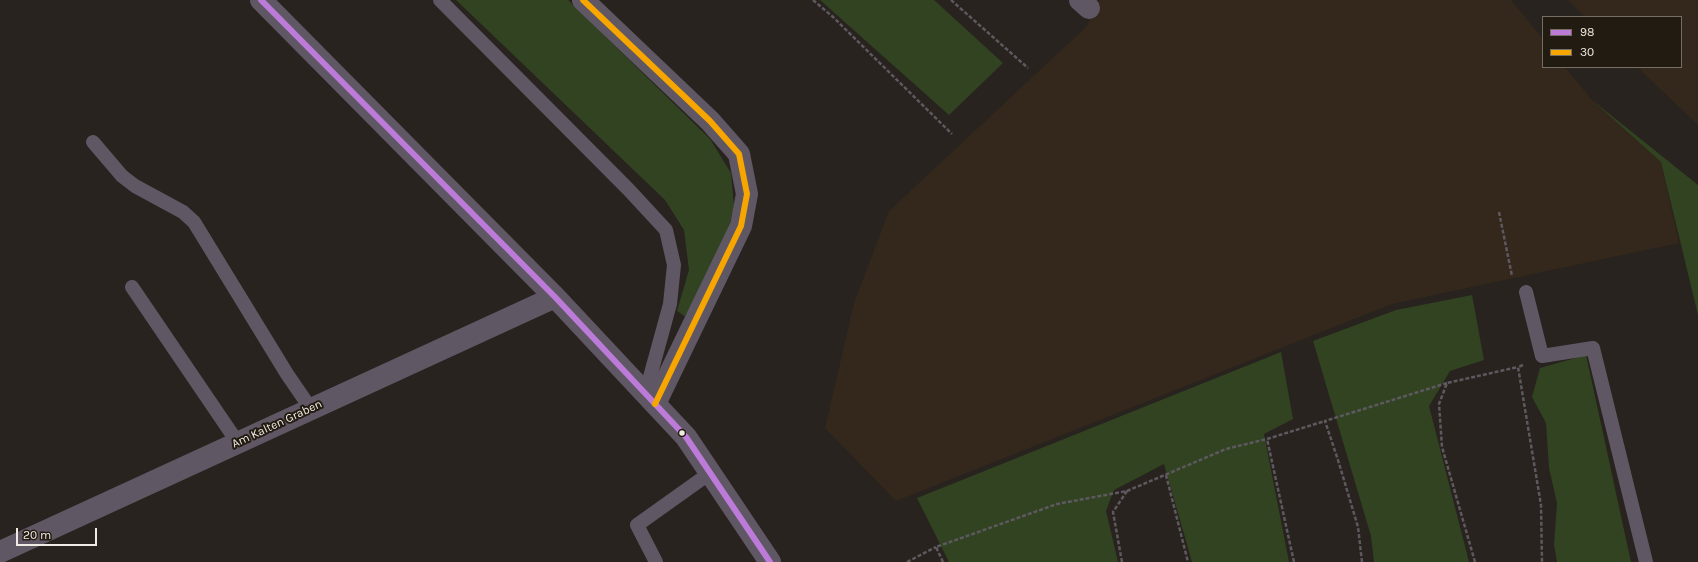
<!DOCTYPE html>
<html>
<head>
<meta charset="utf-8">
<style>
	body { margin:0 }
	#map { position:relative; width:1698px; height:562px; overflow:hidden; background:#28231e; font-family:Karla,sans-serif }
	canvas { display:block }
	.legend { position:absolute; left:1542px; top:16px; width:140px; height:52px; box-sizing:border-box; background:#221b11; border:1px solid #746e65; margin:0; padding:5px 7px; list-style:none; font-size:12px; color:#efeae3 }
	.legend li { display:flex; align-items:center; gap:8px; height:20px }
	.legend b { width:20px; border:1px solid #746e65 }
	.scale { position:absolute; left:16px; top:528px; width:81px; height:18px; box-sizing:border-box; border:2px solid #efeae3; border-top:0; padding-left:5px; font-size:12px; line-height:14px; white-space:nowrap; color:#efeae3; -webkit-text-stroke:3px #221b11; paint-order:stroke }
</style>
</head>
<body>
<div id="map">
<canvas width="1698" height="562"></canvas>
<ul class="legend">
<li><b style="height:5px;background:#bd7bd9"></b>98</li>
<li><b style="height:5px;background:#f7a600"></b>30</li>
</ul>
<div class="scale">20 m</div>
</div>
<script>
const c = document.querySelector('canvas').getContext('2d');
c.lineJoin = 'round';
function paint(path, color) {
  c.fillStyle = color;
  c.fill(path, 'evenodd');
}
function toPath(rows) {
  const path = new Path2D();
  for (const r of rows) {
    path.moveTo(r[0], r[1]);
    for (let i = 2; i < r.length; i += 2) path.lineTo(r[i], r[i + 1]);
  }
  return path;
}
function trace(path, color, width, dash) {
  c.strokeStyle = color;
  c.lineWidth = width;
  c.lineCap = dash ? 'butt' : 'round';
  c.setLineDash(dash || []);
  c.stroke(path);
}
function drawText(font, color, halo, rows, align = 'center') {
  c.font = font + ' Karla,sans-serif';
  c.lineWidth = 4;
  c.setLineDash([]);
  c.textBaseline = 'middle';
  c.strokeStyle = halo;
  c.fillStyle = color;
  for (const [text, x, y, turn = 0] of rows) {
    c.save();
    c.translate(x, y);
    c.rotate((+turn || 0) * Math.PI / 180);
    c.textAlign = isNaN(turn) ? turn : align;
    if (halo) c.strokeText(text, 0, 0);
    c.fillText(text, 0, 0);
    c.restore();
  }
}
paint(toPath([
	[1100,0,1511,0,1543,39,1543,67,1565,67,1592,100,1661,162,1679,243,1392,304,896,501,825,428,854,303,889,211,1086,27],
	[1568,0,1698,0,1698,125,1637,67,1681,67,1681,17,1585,17]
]), '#33281b');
paint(toPath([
	[456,0,568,0,710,139,731,173,734,206,727,237,687,318,677,311,689,270,684,230,665,200],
	[820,0,934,0,1003,63,949,115],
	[1592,100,1698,185,1698,315,1661,162],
	[1472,295,1484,360,1450,371,1429,406,1469,562,1374,562,1371,536,1313,341,1396,310],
	[1281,352,1293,419,1264,434,1289,562,1192,562,1164,464,1114,490,1106,511,1118,562,949,562,917,498],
	[1586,355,1631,562,1557,562,1554,545,1557,503,1549,468,1546,423,1532,397,1540,368]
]), '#314321');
trace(toPath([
	[813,0,833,17,952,134],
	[951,0,1028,68],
	[1499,212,1512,276],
	[1523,365,1518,367,1541,505,1542,562],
	[1166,475,1188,562],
	[907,562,936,547],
	[943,562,936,547,1057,504,1127,491,1226,449,1267,439],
	[1122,562,1113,512,1127,491],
	[1294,562,1267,439,1325,421],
	[1362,562,1358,527,1338,460,1325,421,1447,383],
	[1475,562,1442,447,1439,404,1447,383,1518,367]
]), '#5e585f', 2.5, [4, 2]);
trace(toPath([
	[440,0,629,190,666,230,674,265,670,304,645,395],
	[93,142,122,176,135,186,183,212,194,222,287,374,311,409],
	[132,287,238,443],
	[1526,292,1542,356,1593,348,1646,562],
	[656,562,637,525,710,473]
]), '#605764', 14);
trace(toPath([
	[261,0,555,297,686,437,770,562],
	[583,0,710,121,739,154,747,194,741,226,655,404],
	[1080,0,1089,8],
	[0,552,555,297]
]), '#605764', 22);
trace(toPath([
	[261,0,555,297,686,437,770,562]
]), '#bd7bd9', 6);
trace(toPath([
	[583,0,710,121,739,154,747,194,741,226,655,404]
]), '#f7a600', 6);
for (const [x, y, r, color] of [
	[682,433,3.5,"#efeae3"]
]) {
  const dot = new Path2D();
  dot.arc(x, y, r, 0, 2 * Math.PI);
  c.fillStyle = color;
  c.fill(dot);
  trace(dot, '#221b11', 1.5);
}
drawText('12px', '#efeae3', '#221b11', [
	["Am Kalten Graben",277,424,-25]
]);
</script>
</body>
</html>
